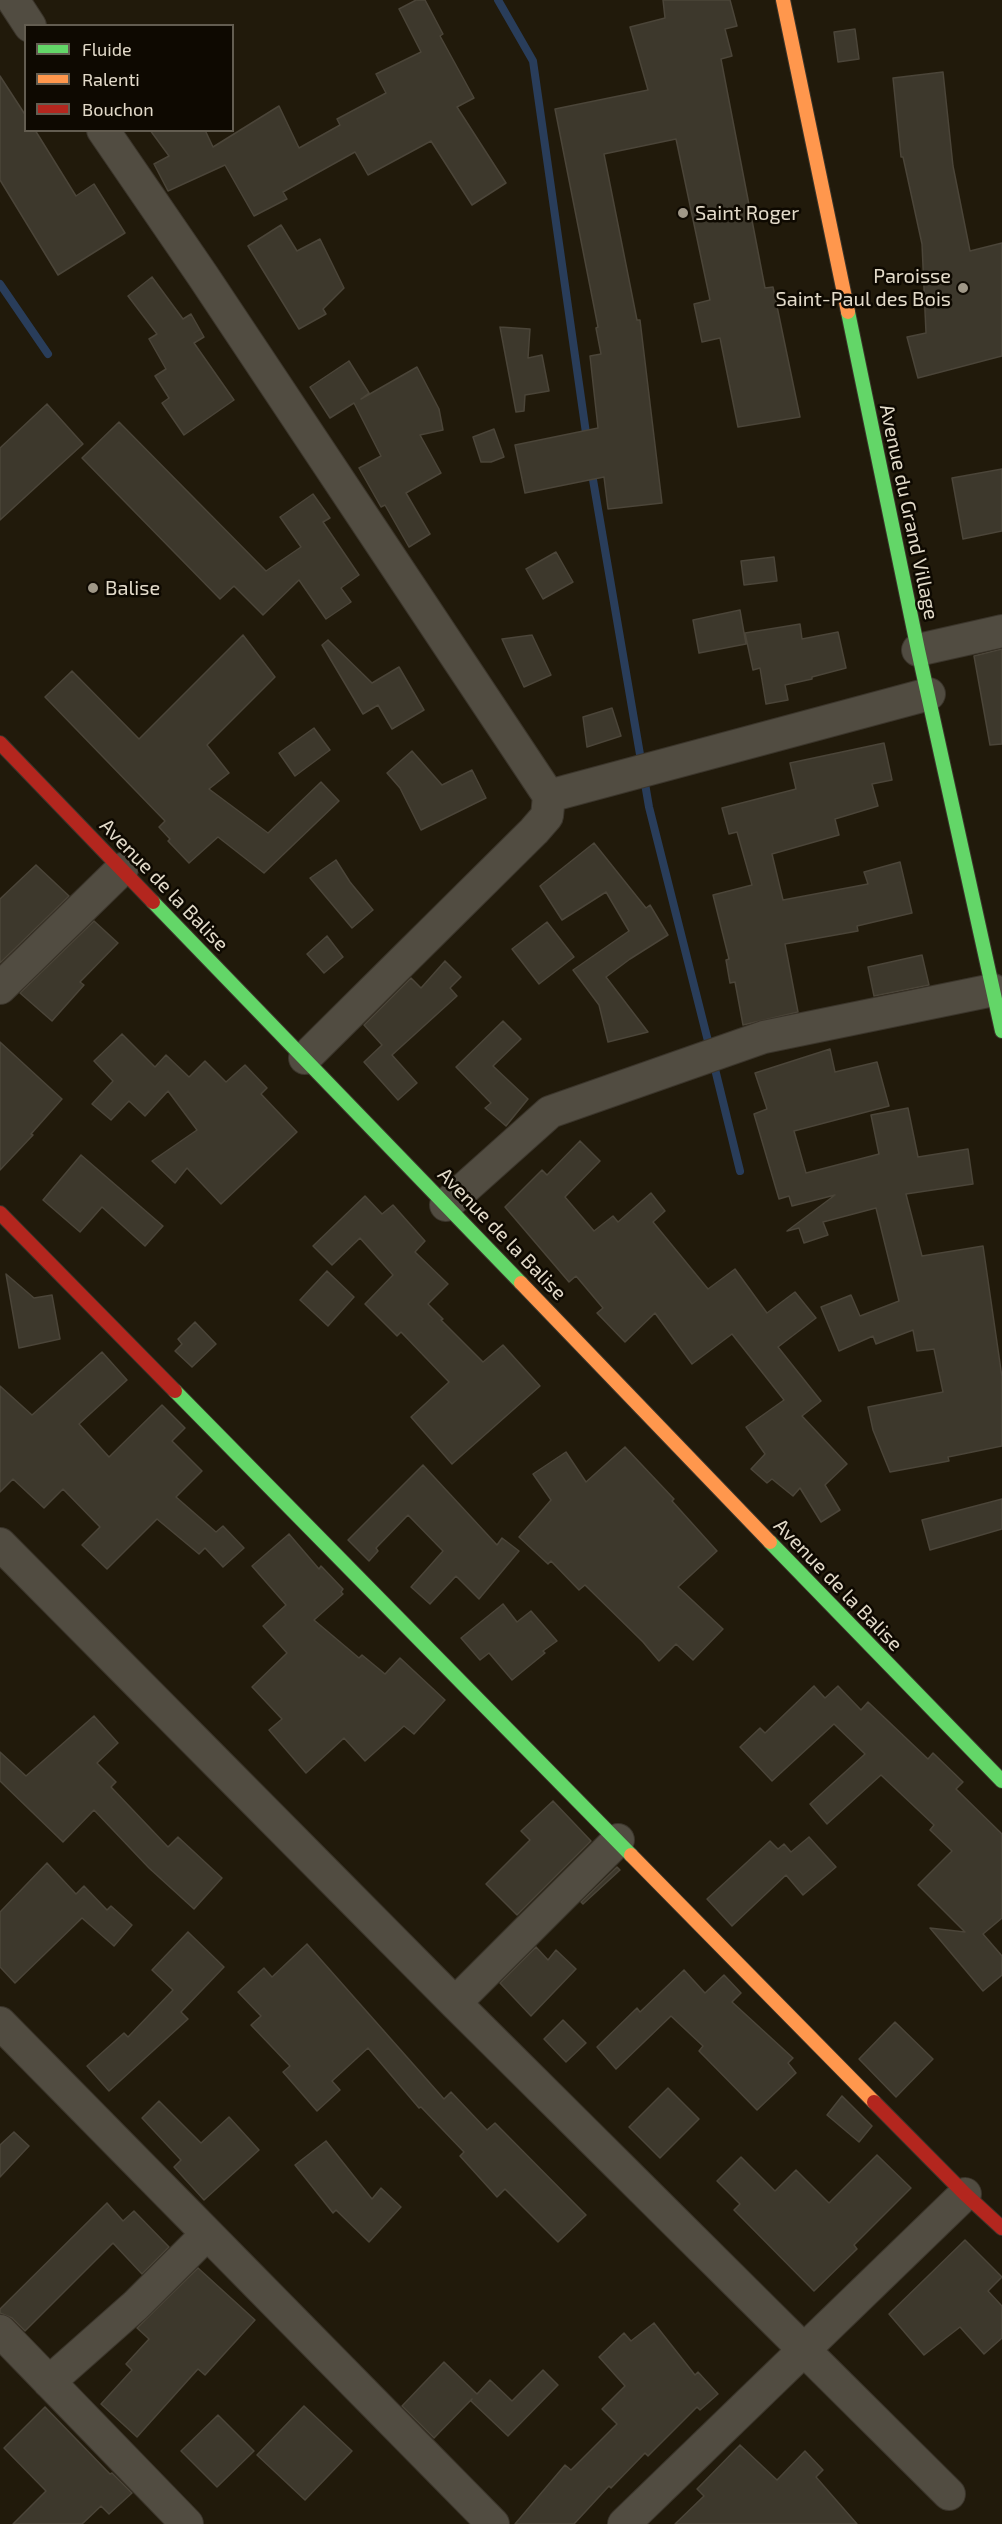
<!DOCTYPE html>
<html>
<head>
<meta charset="utf-8">
<style>
	body { margin:0 }
	#map { position:relative; width:1002px; height:2524px; overflow:hidden; background:#211a0b; font-family:"Exo 2",sans-serif }
	canvas { display:block }
	.legend { position:absolute; left:24px; top:24px; width:210px; height:108px; box-sizing:border-box; background:#0e0901; border:2px solid #635d51; margin:0; padding:8px 10px; list-style:none; font-size:18px; color:#e3dbca }
	.legend li { display:flex; align-items:center; gap:12px; height:30px }
	.legend b { width:30px; border:2px solid #635d51 }
</style>
</head>
<body>
<div id="map">
<canvas width="1002" height="2524"></canvas>
<ul class="legend">
<li><b style="height:8px;background:#63d668"></b>Fluide</li>
<li><b style="height:8px;background:#ff974d"></b>Ralenti</li>
<li><b style="height:8px;background:#b3261e"></b>Bouchon</li>
</ul>
</div>
<script>
const c = document.querySelector('canvas').getContext('2d');
c.lineJoin = 'round';
function toPath(rows) {
  const path = new Path2D();
  for (const r of rows) {
    path.moveTo(r[0], r[1]);
    for (let i = 2; i < r.length; i += 2) path.lineTo(r[i], r[i + 1]);
  }
  return path;
}
function trace(path, color, width, dash) {
  c.strokeStyle = color;
  c.lineWidth = width;
  c.lineCap = dash ? 'butt' : 'round';
  c.setLineDash(dash || []);
  c.stroke(path);
}
function paint(path, color) {
  c.fillStyle = color;
  c.fill(path, 'evenodd');
}
function drawText(font, color, halo, rows, align = 'center') {
  c.font = font + ' "Exo 2",sans-serif';
  c.lineWidth = 5;
  c.setLineDash([]);
  c.textBaseline = 'middle';
  c.strokeStyle = halo;
  c.fillStyle = color;
  for (const [text, x, y, turn = 0] of rows) {
    c.save();
    c.translate(x, y);
    c.rotate((+turn || 0) * Math.PI / 180);
    c.textAlign = isNaN(turn) ? turn : align;
    if (halo) c.strokeText(text, 0, 0);
    c.fillText(text, 0, 0);
    c.restore();
  }
}
trace(toPath([
	[498,0,533,61,587,440],
	[0,284,48,354],
	[591,468,649,807,710,1049],
	[713,1061,740,1171]
]), '#293d5a', 8);
const building = toPath([
	[416,0,425,0,443,34,440,36,474,98,457,107,506,183,472,205,431,141,368,175,355,152,283,192,287,199,254,216,225,165,168,191,154,164,169,156,150,130,205,130,213,147,279,106,299,148,340,125,337,119,386,93,376,74,421,52,399,9,416,0],
	[663,0,730,0,737,26,725,29,732,56,721,59,765,288,773,287,800,417,738,427,720,338,702,342,694,304,710,300,676,139,604,154,637,320,640,320,662,503,608,509,604,477,525,493,515,445,598,428,590,356,601,354,596,328,598,327,555,109,648,90,630,27,665,18,663,0],
	[855,29,859,59,838,62,834,32,855,29],
	[943,72,953,166,970,251,1002,243,1002,356,918,378,907,337,926,333,922,244,903,157,901,157,893,78,943,72],
	[0,76,26,116,26,130,35,130,76,196,94,184,125,233,58,275,0,180,0,76],
	[281,225,297,251,320,239,344,288,323,309,326,314,299,329,248,246,281,225],
	[152,277,183,319,191,314,204,337,194,343,234,400,184,435,162,403,169,398,155,376,166,369,149,339,157,334,128,296,152,277],
	[500,327,530,329,528,358,542,355,549,391,525,395,524,411,516,412,500,327],
	[349,361,369,393,361,399,417,367,439,409,443,430,420,435,441,473,406,493,430,534,409,547,385,505,381,507,359,468,381,456,354,403,330,418,310,387,349,361],
	[47,404,83,444,0,520,0,448,47,404],
	[119,422,266,571,301,547,280,517,313,494,330,518,323,522,359,575,341,588,351,602,326,619,299,580,263,615,234,586,220,599,82,458,119,422],
	[494,429,504,457,491,462,481,462,473,437,494,429],
	[1002,469,1002,531,963,539,952,478,1002,469],
	[556,552,573,582,543,599,526,569,556,552],
	[774,557,777,581,744,585,741,561,774,557],
	[740,610,746,644,699,653,693,620,740,610],
	[800,624,802,639,838,632,846,668,812,677,812,679,785,685,788,700,766,704,760,668,753,670,745,633,800,624],
	[243,635,275,677,207,745,229,773,209,789,268,833,321,782,339,801,264,873,218,837,189,863,168,841,170,839,159,827,165,821,45,697,72,671,139,739,243,635],
	[532,635,551,675,524,687,502,639,532,635],
	[328,640,372,683,399,667,424,710,392,729,378,705,363,714,322,645,328,640],
	[1002,649,1002,744,990,745,974,656,1002,649],
	[612,708,621,736,587,747,583,717,612,708],
	[314,728,330,750,295,776,279,753,314,728],
	[884,743,892,780,872,784,878,806,835,819,839,835,772,854,783,900,868,884,864,872,900,862,912,913,857,926,858,931,785,944,798,1012,743,1025,735,982,730,983,726,960,729,959,713,895,752,885,737,832,729,834,722,808,796,789,790,763,884,743],
	[412,751,442,785,472,770,486,798,421,830,400,788,387,773,412,751],
	[594,843,646,908,650,905,668,935,630,959,606,977,648,1032,608,1042,599,1005,573,970,629,931,606,892,562,920,540,886,594,843],
	[336,860,350,882,373,910,352,928,310,878,336,860],
	[36,865,69,896,0,963,0,899,36,865],
	[94,921,118,943,80,982,84,985,52,1021,20,993,94,921],
	[547,922,574,957,539,984,512,949,547,922],
	[327,936,343,957,324,973,307,954,327,936],
	[922,955,929,985,874,996,868,967,922,955],
	[445,961,461,977,450,988,457,996,392,1055,417,1083,398,1100,364,1062,382,1045,364,1025,411,978,421,988,445,961],
	[503,1021,521,1039,493,1066,528,1099,506,1126,485,1108,491,1103,456,1067,503,1021],
	[122,1034,155,1067,166,1055,189,1077,205,1061,226,1082,245,1065,267,1088,261,1094,297,1132,221,1204,187,1168,175,1183,152,1161,197,1130,168,1091,145,1116,129,1101,111,1120,92,1104,113,1081,94,1061,122,1034],
	[0,1042,62,1099,31,1134,33,1135,0,1170,0,1042],
	[830,1049,835,1072,877,1062,889,1106,794,1131,806,1173,879,1154,871,1115,908,1108,918,1157,968,1149,973,1184,906,1194,922,1256,983,1246,1002,1377,1002,1446,948,1457,949,1461,890,1472,873,1430,868,1407,943,1392,934,1349,917,1351,913,1330,876,1344,873,1336,839,1351,821,1307,851,1295,860,1316,899,1301,876,1208,823,1222,828,1235,804,1243,799,1228,787,1231,835,1195,792,1206,789,1196,779,1199,754,1114,767,1109,755,1073,830,1049],
	[580,1141,600,1161,565,1197,594,1231,613,1216,618,1222,651,1193,665,1211,653,1222,708,1289,735,1269,767,1313,795,1292,816,1318,778,1347,821,1401,802,1416,847,1464,825,1485,840,1510,821,1522,800,1488,793,1496,772,1479,767,1483,751,1469,765,1454,746,1427,784,1400,732,1334,692,1364,655,1313,625,1342,597,1313,603,1308,576,1276,569,1282,505,1207,542,1170,547,1175,580,1141],
	[81,1155,163,1226,145,1246,102,1207,80,1232,43,1200,81,1155],
	[365,1196,382,1214,393,1205,425,1241,415,1252,448,1284,428,1304,443,1319,441,1320,483,1362,503,1345,540,1386,452,1464,411,1417,449,1382,401,1332,397,1336,365,1304,393,1275,360,1238,332,1265,313,1246,365,1196],
	[327,1271,354,1297,328,1326,300,1300,327,1271],
	[6,1274,34,1298,52,1295,60,1339,19,1348,6,1274],
	[195,1322,216,1344,192,1367,175,1351,182,1344,178,1339,195,1322],
	[102,1352,127,1380,79,1424,109,1457,162,1405,185,1428,172,1441,202,1471,176,1497,216,1532,223,1526,244,1548,223,1567,205,1548,199,1554,157,1519,107,1569,82,1545,100,1527,63,1489,44,1508,13,1479,0,1492,0,1386,32,1415,102,1352],
	[625,1447,674,1499,672,1501,717,1551,678,1587,723,1629,693,1660,676,1644,659,1661,643,1642,585,1585,579,1590,551,1561,548,1564,519,1537,551,1500,533,1474,566,1452,586,1482,625,1447],
	[423,1465,497,1545,502,1538,519,1551,479,1599,456,1576,430,1604,411,1587,443,1551,408,1515,376,1548,378,1551,369,1561,348,1540,423,1465],
	[1002,1499,1002,1529,930,1550,922,1520,1002,1499],
	[289,1534,319,1569,321,1566,343,1589,341,1592,343,1594,314,1620,359,1658,362,1655,385,1674,400,1658,445,1700,414,1734,404,1726,365,1761,344,1738,306,1773,269,1730,282,1719,252,1687,287,1653,263,1626,286,1605,252,1566,289,1534],
	[503,1604,517,1622,531,1611,557,1641,543,1651,545,1653,512,1680,489,1653,480,1660,461,1638,503,1604],
	[814,1686,825,1698,838,1686,861,1710,868,1702,928,1759,933,1753,963,1782,956,1789,1002,1834,1002,1918,983,1934,1002,1956,1002,1975,983,1991,930,1928,965,1932,918,1885,952,1851,930,1830,934,1825,881,1775,827,1824,810,1804,865,1754,834,1724,772,1781,740,1747,760,1728,765,1733,814,1686],
	[94,1716,118,1743,97,1763,116,1782,111,1787,168,1847,178,1837,222,1878,194,1909,149,1868,94,1810,63,1842,0,1781,0,1752,26,1776,94,1716],
	[553,1801,591,1841,517,1915,486,1884,530,1840,521,1831,553,1801],
	[809,1837,836,1867,803,1895,786,1875,732,1926,707,1899,770,1841,778,1849,784,1844,791,1852,809,1837],
	[47,1863,76,1894,84,1886,107,1910,111,1906,132,1925,114,1946,82,1918,15,1983,0,1967,0,1912,47,1863],
	[617,1867,620,1870,583,1904,581,1902,617,1867],
	[188,1932,224,1967,181,2012,188,2019,109,2091,87,2066,124,2033,128,2037,173,1990,152,1970,188,1932],
	[307,1944,444,2099,451,2092,487,2130,495,2123,586,2215,558,2242,505,2189,497,2197,460,2156,464,2152,421,2107,419,2108,368,2048,332,2081,340,2090,317,2111,283,2072,290,2066,251,2025,261,2016,238,1992,264,1968,272,1977,307,1944],
	[536,1947,548,1960,556,1950,576,1969,531,2016,500,1983,536,1947],
	[684,1970,705,1993,724,1975,741,1993,732,2002,793,2058,788,2063,796,2073,757,2110,699,2051,703,2046,671,2016,616,2069,597,2047,637,2008,640,2012,684,1970],
	[563,2020,586,2043,566,2062,544,2039,563,2020],
	[895,2022,933,2059,896,2097,859,2059,895,2022],
	[668,2088,699,2119,660,2158,629,2127,668,2088],
	[842,2096,872,2126,859,2142,827,2115,842,2096],
	[159,2101,201,2143,229,2117,259,2150,204,2200,174,2167,181,2160,142,2118,159,2101],
	[14,2132,29,2146,0,2177,0,2145,14,2132],
	[326,2141,372,2199,381,2188,401,2207,369,2242,336,2210,333,2213,295,2165,326,2141],
	[877,2155,911,2188,854,2245,857,2249,814,2291,734,2210,740,2204,717,2181,741,2157,775,2191,796,2170,829,2203,877,2155],
	[107,2203,123,2221,134,2211,169,2247,142,2274,113,2243,25,2331,12,2318,0,2313,0,2309,107,2203],
	[965,2240,1002,2277,988,2291,1002,2306,1002,2338,984,2354,960,2327,924,2355,889,2314,965,2240],
	[198,2268,255,2320,205,2375,198,2369,137,2437,101,2404,132,2370,126,2364,149,2339,137,2328,198,2268],
	[654,2323,695,2375,698,2372,718,2394,700,2410,697,2407,648,2456,645,2453,611,2488,609,2486,574,2524,515,2524,565,2465,571,2470,617,2424,602,2409,625,2386,599,2357,624,2333,631,2341,654,2323],
	[444,2362,477,2394,490,2380,512,2401,543,2370,558,2385,508,2436,471,2401,472,2399,434,2438,402,2406,444,2362],
	[304,2406,352,2451,305,2500,257,2455,304,2406],
	[45,2407,110,2474,112,2473,132,2493,109,2514,101,2506,82,2524,13,2524,46,2491,4,2448,45,2407],
	[218,2415,254,2451,217,2487,181,2451,218,2415],
	[740,2445,777,2480,805,2451,823,2470,816,2477,857,2524,675,2524,704,2496,697,2489,740,2445]
]);
paint(building, '#3d382c');
trace(building, '#4b4539', 1.5);
const street = toPath([
	[13,0,30,26],
	[103,130,203,276,549,796,547,816,534,831,305,1058],
	[918,650,1002,631],
	[549,796,929,694],
	[0,988,122,869],
	[446,1205,550,1112,764,1037,993,990],
	[0,1544,455,2003,949,2494],
	[455,2003,618,1840],
	[0,2023,493,2524],
	[0,2331,187,2524],
	[49,2382,136,2305,207,2234],
	[624,2524,965,2194]
]);
const fast = toPath([
	[848,312,918,650,1002,1031],
	[153,902,521,1283],
	[175,1391,631,1855],
	[770,1542,1002,1781]
]);
const slow = toPath([
	[783,0,848,312],
	[521,1283,770,1542],
	[631,1855,874,2102]
]);
const jam = toPath([
	[0,743,153,902],
	[0,1213,175,1391],
	[874,2102,965,2194,1002,2228]
]);
trace(street, '#3b352b', 34);
trace(fast, '#3b352b', 16);
trace(slow, '#3b352b', 16);
trace(jam, '#3b352b', 16);
trace(street, '#514c41', 32);
trace(fast, '#63d668', 14);
trace(slow, '#ff974d', 14);
trace(jam, '#b3261e', 14);
for (const [x, y, r, color] of [
	[683,213,6,"#9f9787"],
	[963,288,6,"#9f9787"],
	[93,588,6,"#9f9787"]
]) {
  const dot = new Path2D();
  dot.arc(x, y, r, 0, 2 * Math.PI);
  c.fillStyle = color;
  c.fill(dot);
  trace(dot, '#0e0901', 2);
}
drawText('20px', '#e3dbca', '#0e0901', [
	["Saint Roger",695,213],
	["Paroisse",951,276,"right"],
	["Saint-Paul des Bois",951,299,"right"],
	["Balise",105,588]
], 'left');
drawText('20px', '#e3dbca', '#0e0901', [
	["Avenue du Grand Village",909,512,78],
	["Avenue de la Balise",164,885,46],
	["Avenue de la Balise",502,1234,46],
	["Avenue de la Balise",838,1585,46]
]);
</script>
</body>
</html>
